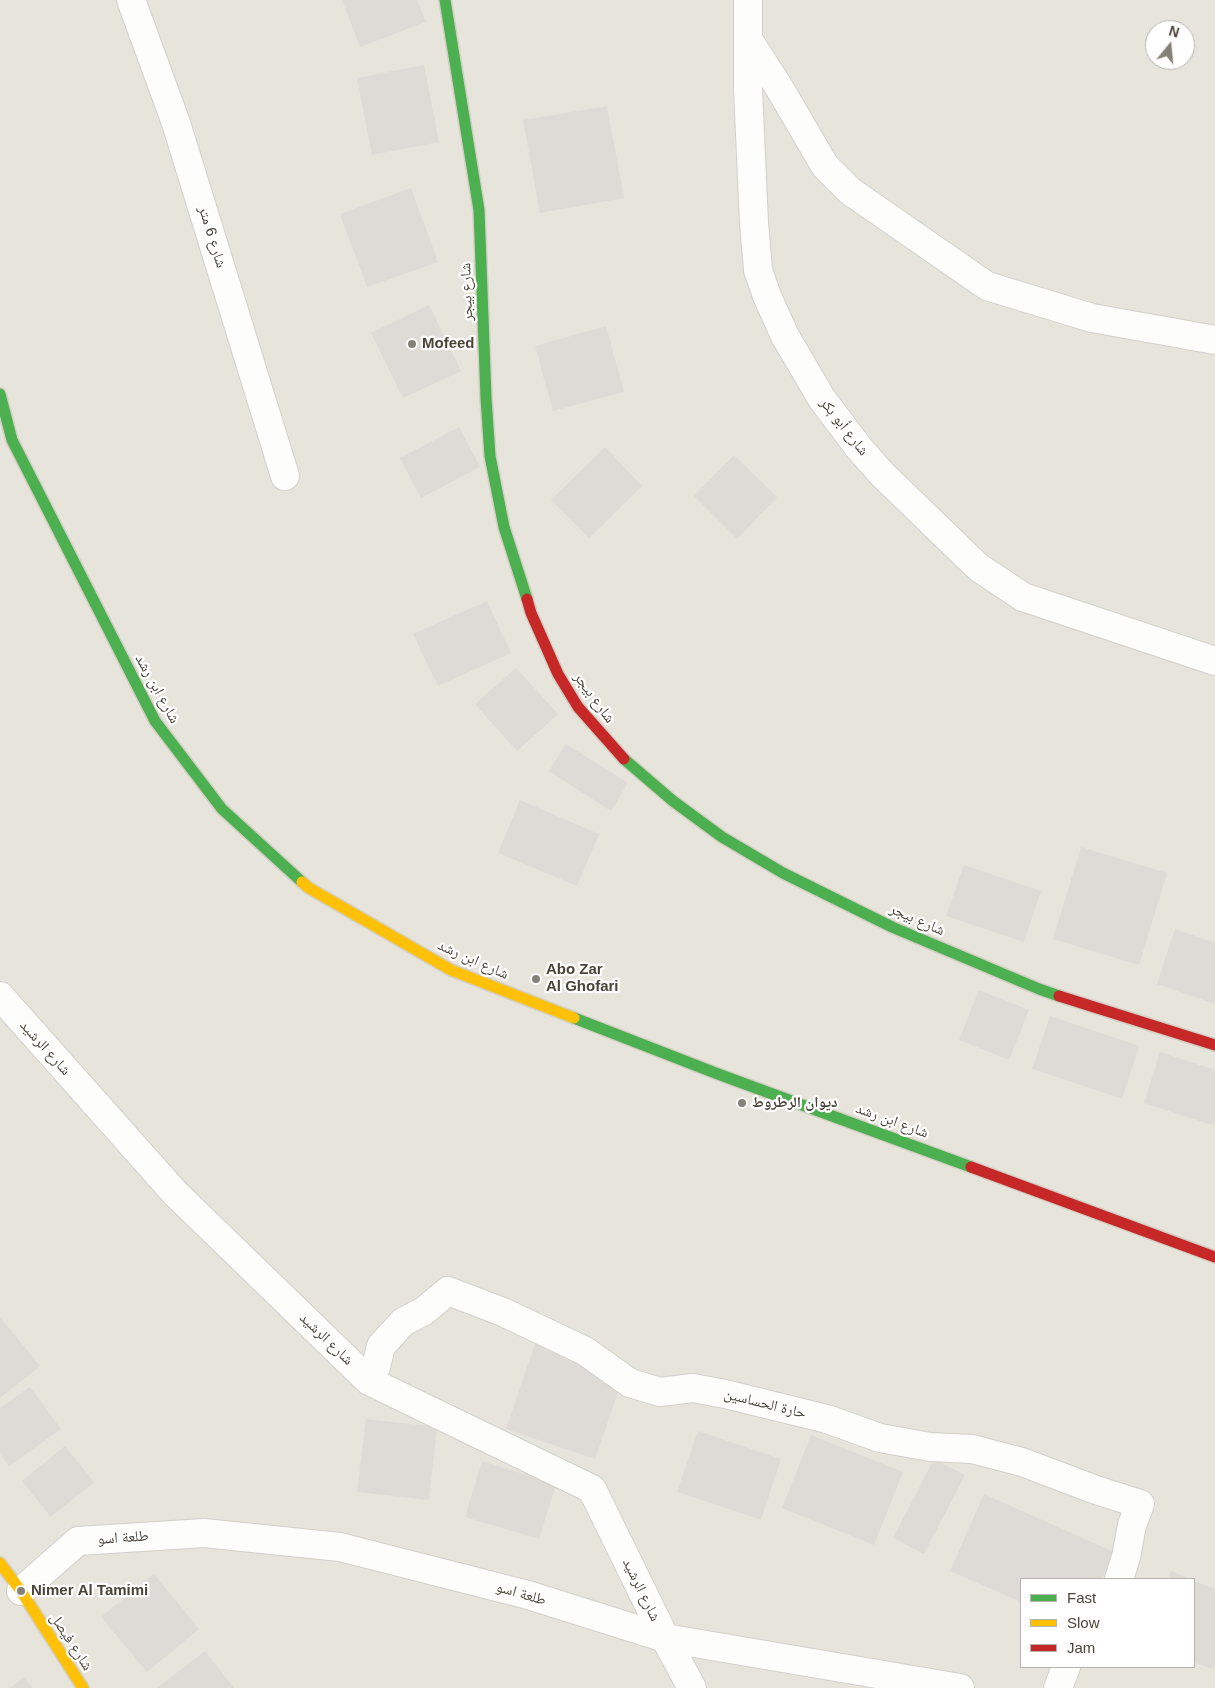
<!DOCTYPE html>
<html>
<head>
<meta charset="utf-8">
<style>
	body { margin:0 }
	#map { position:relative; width:1215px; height:1688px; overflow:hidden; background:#f4f2ee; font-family:Helvetica,sans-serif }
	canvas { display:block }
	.legend { position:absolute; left:1020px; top:1578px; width:175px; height:90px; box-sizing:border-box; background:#fff; border:1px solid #b7b4b0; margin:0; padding:6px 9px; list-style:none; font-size:15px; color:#4b4439 }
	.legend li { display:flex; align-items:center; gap:10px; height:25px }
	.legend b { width:25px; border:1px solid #b7b4b0 }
	.north { position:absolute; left:1145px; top:20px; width:50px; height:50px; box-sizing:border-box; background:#fff; border:1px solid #b7b4b0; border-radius:50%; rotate:17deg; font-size:14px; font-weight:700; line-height:20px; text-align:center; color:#4b4439 }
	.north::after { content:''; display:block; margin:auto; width:18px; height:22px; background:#868178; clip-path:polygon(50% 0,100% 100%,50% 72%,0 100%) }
</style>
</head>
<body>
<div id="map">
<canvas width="1215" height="1688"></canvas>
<ul class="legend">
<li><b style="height:6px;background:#4caf50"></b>Fast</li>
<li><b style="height:6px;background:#ffc107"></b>Slow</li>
<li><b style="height:6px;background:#c62828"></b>Jam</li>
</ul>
<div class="north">N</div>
</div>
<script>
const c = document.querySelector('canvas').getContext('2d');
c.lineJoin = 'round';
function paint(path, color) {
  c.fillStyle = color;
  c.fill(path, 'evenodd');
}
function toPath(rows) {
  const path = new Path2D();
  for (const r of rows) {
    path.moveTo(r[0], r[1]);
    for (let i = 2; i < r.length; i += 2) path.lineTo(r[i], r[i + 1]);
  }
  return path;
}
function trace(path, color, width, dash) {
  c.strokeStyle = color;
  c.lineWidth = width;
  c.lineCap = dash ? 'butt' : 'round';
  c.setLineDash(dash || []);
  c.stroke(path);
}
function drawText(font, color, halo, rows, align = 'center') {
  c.font = font + ' Helvetica,"Noto Naskh Arabic",sans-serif';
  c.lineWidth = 4.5;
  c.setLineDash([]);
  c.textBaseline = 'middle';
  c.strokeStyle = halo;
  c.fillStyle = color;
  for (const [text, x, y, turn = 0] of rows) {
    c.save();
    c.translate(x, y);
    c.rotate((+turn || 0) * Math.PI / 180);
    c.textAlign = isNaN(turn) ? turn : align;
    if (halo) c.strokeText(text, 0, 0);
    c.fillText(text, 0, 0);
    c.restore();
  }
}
paint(toPath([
	[0,0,1215,0,1215,1688,0,1688],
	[1155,30,1185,30,1185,60,1155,60],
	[1021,1579,1194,1579,1194,1667,1021,1667]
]), '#e7e4dc');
paint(toPath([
	[342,0,417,0,426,22,360,47],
	[424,65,439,142,372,155,357,78],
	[607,106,624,198,540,213,523,120],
	[411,188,438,262,367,287,340,214],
	[429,305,461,371,403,398,371,333],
	[606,326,624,392,553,411,535,346],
	[459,427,480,467,421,498,400,458],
	[605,447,642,486,589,538,551,500],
	[734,455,777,497,737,539,694,496],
	[487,601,511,653,438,686,413,634],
	[516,668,558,714,517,751,475,704],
	[566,744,628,783,611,811,549,771],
	[520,800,599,834,577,886,498,853],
	[1081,847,1167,873,1139,965,1053,939],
	[964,865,1041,891,1024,942,946,916],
	[1175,929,1215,943,1215,1004,1157,984],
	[979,990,1029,1010,1009,1060,959,1040],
	[1050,1016,1139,1046,1122,1099,1032,1069],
	[1160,1052,1215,1070,1215,1126,1144,1103],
	[0,1317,40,1366,0,1398],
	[536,1341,625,1372,595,1459,506,1429],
	[30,1387,61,1429,9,1466,0,1454,0,1408],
	[366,1419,437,1427,429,1500,357,1492],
	[698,1431,781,1459,761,1520,677,1492],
	[811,1435,903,1472,874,1545,782,1508],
	[65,1446,94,1482,51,1517,22,1481],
	[934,1459,965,1475,924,1554,893,1538],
	[482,1461,556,1484,539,1539,465,1517],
	[984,1494,1114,1552,1102,1579,1021,1579,1021,1602,950,1571],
	[1171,1571,1190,1579,1168,1579],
	[154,1574,199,1629,147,1672,101,1617],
	[1194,1581,1215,1589,1215,1665,1213,1669,1194,1662],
	[205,1651,234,1688,157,1688],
	[24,1677,33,1688,10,1688]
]), '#dedbd6');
const street = toPath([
	[131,0,176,123,285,476],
	[748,0,748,89,754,223,758,270,767,296,785,336,822,399,859,448,882,474,978,567,1023,597,1215,661],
	[748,39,780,89,825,166,850,191,987,286,1092,318,1215,340],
	[0,996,175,1193,369,1381,592,1489,665,1638,692,1688],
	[369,1381,376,1367,381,1346,403,1322,424,1311,448,1291,503,1312,585,1351,630,1383,660,1392,693,1388,725,1394,827,1419,880,1438,930,1447,972,1449,1022,1462,1096,1490,1140,1504,1132,1525,1126,1557,1119,1579],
	[21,1591,78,1541,204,1533,340,1547,528,1595,665,1638,960,1688],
	[1058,1688,1066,1667]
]);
const fast = toPath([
	[445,0,479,210,486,398,490,456,504,527,527,599],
	[0,394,12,440,155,721,222,809,302,882],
	[624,759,673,801,722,837,783,873,892,927,1039,989,1059,996],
	[574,1018,718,1074,971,1167]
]);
const slow = toPath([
	[302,882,309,888,451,970,574,1018],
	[0,1563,21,1591,83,1688]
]);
const jam = toPath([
	[527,599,531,613,558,674,578,707,624,759],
	[1059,996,1215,1045],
	[971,1167,1215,1257]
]);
trace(street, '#d2d0cb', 30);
trace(fast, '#d3cfc5', 14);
trace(slow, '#d3cfc5', 14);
trace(jam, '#d3cfc5', 14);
trace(street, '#fdfdfc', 28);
trace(fast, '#4caf50', 11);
trace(slow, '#ffc107', 11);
trace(jam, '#c62828', 11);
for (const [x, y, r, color] of [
	[412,344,5,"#868178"],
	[536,979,5,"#868178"],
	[742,1103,5,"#868178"],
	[21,1591,5,"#868178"]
]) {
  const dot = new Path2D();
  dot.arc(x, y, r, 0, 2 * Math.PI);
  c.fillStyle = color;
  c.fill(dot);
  trace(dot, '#fff', 2);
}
drawText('15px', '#4b4439', '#fff', [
	["شارع 6 متر",212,237,73],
	["شارع بيجر",467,292,-92],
	["شارع أبو بكر",844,427,52],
	["شارع ابن رشد",157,689,61],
	["شارع بيجر",594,698,54],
	["شارع بيجر",917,920,24],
	["شارع ابن رشد",473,960,24],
	["شارع الرشيد",45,1048,48],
	["شارع ابن رشد",892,1121,20],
	["شارع الرشيد",326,1339,44],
	["حارة الحساسين",765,1404,14],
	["طلعة اسو",123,1538,-4],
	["شارع الرشيد",641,1590,64],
	["طلعة اسو",521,1594,16],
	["شارع فيصل",71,1642,57]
]);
drawText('bold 15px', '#4b4439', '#fff', [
	["Mofeed",422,344],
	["Abo Zar",546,970],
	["Al Ghofari",546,987],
	["ديوان الرطروط",752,1103],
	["Nimer Al Tamimi",31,1591]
], 'left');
</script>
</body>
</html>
